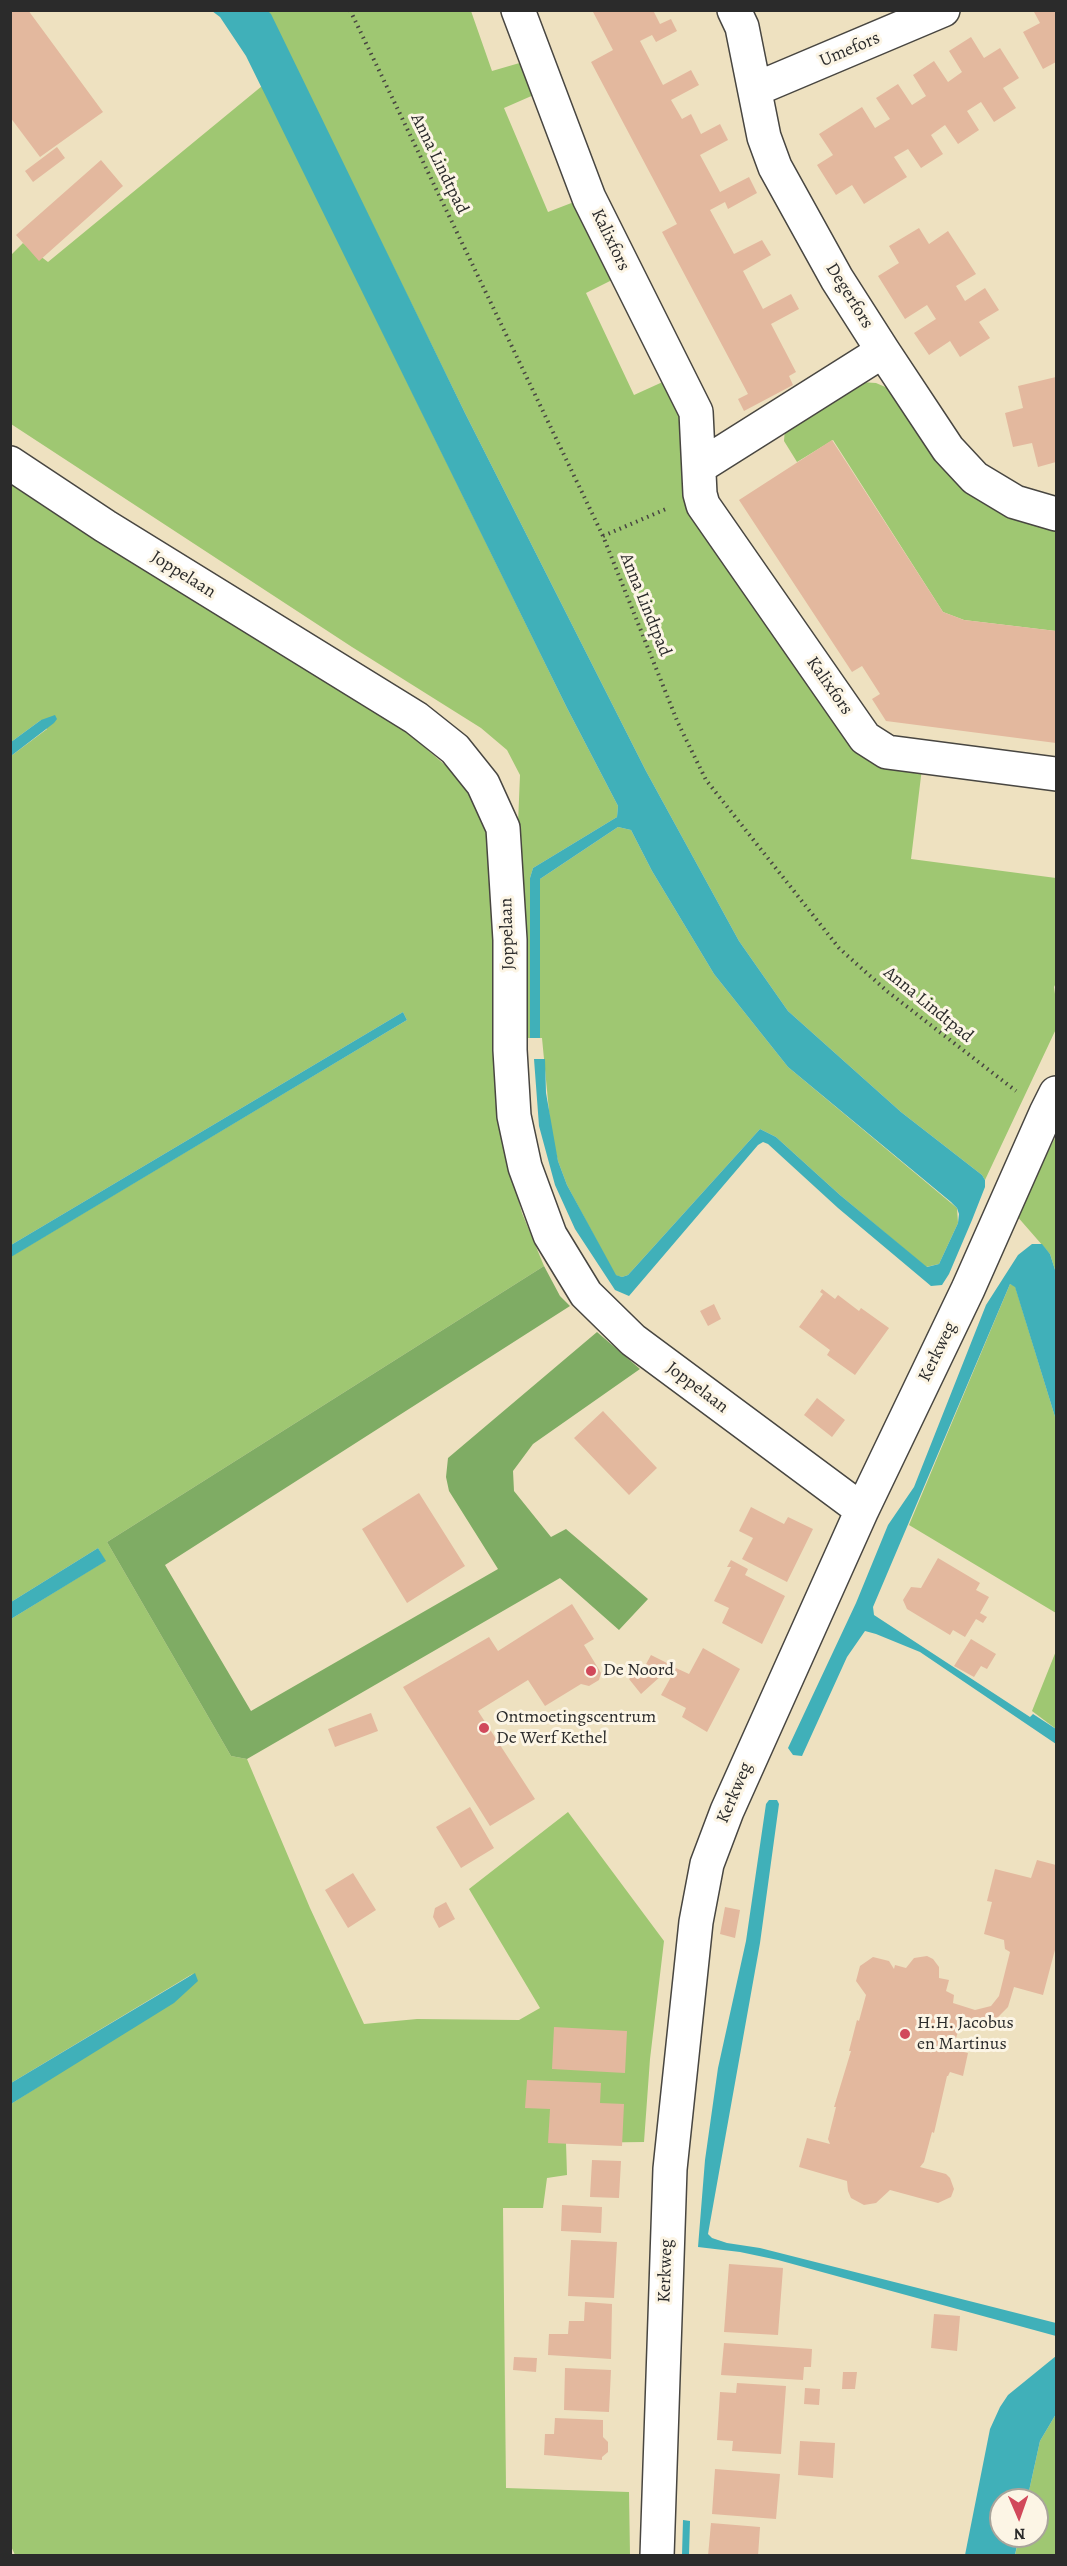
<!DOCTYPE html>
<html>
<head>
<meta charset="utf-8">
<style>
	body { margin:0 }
	#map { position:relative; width:1067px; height:2566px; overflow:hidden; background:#eee1c0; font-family:Alegreya,serif }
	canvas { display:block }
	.frame { position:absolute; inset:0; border:12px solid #2b2b2b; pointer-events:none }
	.north { position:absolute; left:989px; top:2488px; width:60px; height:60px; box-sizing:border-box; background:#fcf5e5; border:2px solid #a8a49b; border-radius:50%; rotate:178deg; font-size:16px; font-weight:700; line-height:24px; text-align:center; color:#2b2b2b }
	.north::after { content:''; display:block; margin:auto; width:21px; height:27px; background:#d1495b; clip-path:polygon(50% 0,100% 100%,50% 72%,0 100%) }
</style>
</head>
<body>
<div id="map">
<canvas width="1067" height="2566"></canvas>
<div class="frame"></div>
<div class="north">N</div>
</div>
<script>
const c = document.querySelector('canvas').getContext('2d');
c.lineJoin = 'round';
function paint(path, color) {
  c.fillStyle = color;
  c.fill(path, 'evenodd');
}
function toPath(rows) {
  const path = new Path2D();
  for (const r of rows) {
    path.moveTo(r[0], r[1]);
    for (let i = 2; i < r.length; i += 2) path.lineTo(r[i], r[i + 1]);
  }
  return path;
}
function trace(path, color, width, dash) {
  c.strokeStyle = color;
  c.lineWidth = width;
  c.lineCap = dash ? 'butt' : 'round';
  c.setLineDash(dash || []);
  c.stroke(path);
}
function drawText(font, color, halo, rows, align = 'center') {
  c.font = font + ' Alegreya,serif';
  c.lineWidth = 6;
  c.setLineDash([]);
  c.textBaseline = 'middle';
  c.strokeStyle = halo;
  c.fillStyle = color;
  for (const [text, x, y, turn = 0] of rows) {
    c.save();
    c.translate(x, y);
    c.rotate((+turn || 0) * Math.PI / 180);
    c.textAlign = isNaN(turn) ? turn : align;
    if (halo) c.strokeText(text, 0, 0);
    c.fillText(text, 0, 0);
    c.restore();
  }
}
paint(toPath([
	[268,11,471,11,492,71,523,62,536,94,504,108,548,212,574,202,616,278,586,293,634,395,667,380,688,418,689,490,810,672,922,768,911,859,1056,878,1056,983,1054,987,1056,1001,1056,1029,985,1180,982,1175,901,1112,788,1011,739,941,646,771,465,413],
	[262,86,567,708,618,806,617,817,533,868,530,878,530,1038,523,1038,517,848,520,775,507,750,481,728,352,647,11,424,11,255,23,243,48,262],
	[861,382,876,383,890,389,1056,523,1056,631,964,620,943,612,833,440,797,462,784,441,785,428],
	[11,478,406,731,461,779,478,803,491,834,507,1158,522,1213,544,1266,107,1542,231,1756,247,1759,310,1908,364,2024,417,2019,519,2020,540,2008,469,1889,568,1812,664,1941,650,2059,644,2142,566,2143,567,2175,547,2178,543,2208,503,2208,506,2488,629,2492,630,2555,15,2555,10,2544,11,2104,75,2063,194,1973,11,2083,11,1619,105,1561,98,1548,11,1602,10,1257,407,1020,403,1012,11,1245,11,756,47,729,41,720,11,742],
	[618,827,631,830,652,871,714,974,788,1067,957,1208,958,1223,939,1264,926,1267,840,1195,776,1137,760,1129,628,1275,622,1277,615,1275,567,1185,558,1161,551,1132,542,1038,540,1038,538,920,540,879],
	[1056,1136,1056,1273,1050,1254,1016,1215],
	[1010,1284,1015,1286,1056,1420,1056,1613,909,1525],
	[1056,1651,1056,1729,1032,1711],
	[1056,2414,1056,2555,1015,2556,1019,2536,1037,2536,1037,2500,1027,2500,1040,2441]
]), '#9fc772');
paint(toPath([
	[544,1266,560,1296,570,1306,165,1565,251,1711,498,1569,449,1491,446,1477,448,1458,597,1332,640,1369,533,1444,513,1471,514,1491,551,1537,566,1529,648,1599,619,1630,560,1578,247,1759,231,1756,107,1542]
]), '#7fac64');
paint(toPath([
	[212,11,268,11,271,14,465,413,646,771,739,941,788,1011,901,1112,982,1175,985,1180,985,1187,972,1220,949,1274,942,1285,931,1286,838,1208,768,1144,763,1142,758,1145,629,1296,615,1290,575,1229,555,1185,539,1126,534,1059,545,1059,546,1093,558,1161,567,1185,616,1275,622,1277,628,1275,760,1129,776,1137,840,1195,927,1267,939,1264,958,1223,959,1214,957,1208,951,1202,788,1067,714,974,652,871,631,830,618,827,540,879,540,1038,530,1038,530,878,533,868,617,817,618,806,567,708,246,56,220,17],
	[55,715,57,719,54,723,11,756,11,742,41,720],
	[403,1012,407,1020,11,1257,11,1245],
	[1032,1244,1042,1244,1050,1254,1056,1273,1056,1420,1015,1287,1010,1284,873,1607,874,1615,1030,1717,1033,1714,1056,1729,1056,1744,920,1652,876,1634,865,1631,847,1657,802,1756,793,1755,788,1748,856,1603,888,1525,914,1487,986,1305,1018,1255],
	[98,1548,106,1561,11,1619,11,1602],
	[769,1800,777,1800,779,1804,760,1943,708,2234,712,2238,727,2243,760,2248,1056,2323,1056,2336,778,2260,740,2252,698,2247,705,2160,718,2068,746,1941,766,1804],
	[195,1973,198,1981,174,2003,11,2104,11,2083],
	[1056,2356,1056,2414,1040,2441,1027,2500,1001,2500,1001,2536,1019,2536,1015,2555,965,2555,990,2429,1000,2407,1008,2395],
	[683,2520,690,2521,689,2555,682,2555]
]), '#40b0b9');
paint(toPath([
	[10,10,28,10,103,112,40,157,10,117],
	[592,10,653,10,660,24,671,19,677,31,656,42,652,35,640,41,663,85,691,70,699,85,671,100,682,119,691,114,701,134,720,124,728,140,700,155,720,192,749,177,757,193,728,209,725,202,710,210,734,254,762,240,771,255,743,271,763,309,791,294,799,309,771,324,796,372,789,376,793,385,744,411,738,399,748,394,662,232,677,224,591,62,613,50],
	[1033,10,1056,10,1056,62,1043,69,1023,32,1040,23],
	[971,37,984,58,1000,48,1019,78,1003,88,1016,108,994,122,981,102,967,111,979,130,958,144,945,125,931,135,943,154,921,168,908,149,894,157,907,177,864,204,852,185,836,195,817,165,833,155,819,134,862,107,875,128,890,119,876,98,898,84,912,105,926,96,913,75,934,61,948,82,962,72,949,51],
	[57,147,65,158,33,182,25,171],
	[101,160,123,186,39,261,16,235],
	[919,228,929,244,948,231,976,274,956,286,965,301,985,288,999,310,979,322,990,338,960,357,950,341,929,355,914,333,936,319,927,305,905,319,878,276,899,263,889,246],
	[1056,377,1056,462,1038,467,1032,443,1013,447,1005,413,1023,408,1018,386],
	[832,440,943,612,964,620,1056,631,1056,743,886,721,872,699,880,694,862,666,852,672,739,500],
	[822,1289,835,1299,838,1295,859,1311,861,1308,889,1328,855,1375,827,1355,830,1350,799,1327,823,1294,820,1292],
	[714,1304,721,1319,708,1326,700,1311],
	[817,1398,845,1420,832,1437,804,1415],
	[603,1411,657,1468,629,1495,574,1438],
	[419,1493,465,1566,407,1603,362,1529],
	[751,1507,784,1524,788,1517,813,1529,787,1582,742,1559,753,1538,739,1531],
	[938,1558,980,1583,976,1590,989,1597,980,1613,987,1617,983,1623,976,1619,965,1637,953,1630,950,1635,907,1609,903,1600,911,1587,921,1588],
	[731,1560,748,1569,745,1575,785,1596,762,1644,722,1623,729,1608,714,1601,731,1567,727,1567],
	[572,1604,594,1639,584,1645,601,1673,599,1680,589,1686,581,1684,545,1706,528,1680,478,1711,535,1799,490,1826,403,1687,489,1637,498,1651],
	[971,1639,996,1654,987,1669,981,1666,974,1677,954,1666],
	[703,1648,740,1669,707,1732,682,1717,686,1708,661,1695,676,1668,689,1674],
	[651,1655,669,1664,662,1675,641,1694,629,1679,645,1666],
	[371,1713,378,1731,335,1747,328,1729],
	[470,1807,494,1848,461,1868,436,1827],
	[1037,1860,1056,1865,1056,1946,1043,1995,1014,1987,1008,2007,996,2019,981,2023,962,2018,954,2045,956,2046,955,2050,968,2053,963,2076,950,2072,948,2076,947,2076,934,2133,932,2132,924,2162,920,2167,946,2174,950,2178,954,2189,951,2197,938,2203,890,2190,876,2203,864,2205,851,2198,848,2191,847,2181,799,2167,807,2138,830,2144,828,2139,836,2107,834,2107,851,2051,849,2051,857,2020,859,2021,866,1995,856,1981,860,1966,873,1957,889,1961,894,1969,895,1965,906,1968,914,1958,927,1956,933,1959,939,1967,939,1978,949,1980,946,1991,954,1995,953,2003,975,2010,991,2006,999,1996,1010,1952,1005,1949,1004,1940,984,1934,992,1902,987,1901,995,1869,1031,1878],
	[353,1873,376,1910,348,1928,325,1890],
	[446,1902,455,1919,439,1928,433,1917,435,1908],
	[725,1907,740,1910,735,1938,720,1934],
	[554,2027,627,2031,625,2073,552,2069],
	[527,2080,601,2083,600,2103,624,2104,622,2146,548,2143,550,2109,525,2108],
	[592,2160,621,2161,619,2198,590,2197],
	[562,2205,602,2207,601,2233,561,2231],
	[571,2240,617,2242,614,2298,568,2296],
	[729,2264,783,2268,778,2335,724,2332],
	[585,2302,612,2304,611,2359,548,2355,549,2334,568,2334,569,2321,584,2321],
	[934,2314,960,2316,957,2351,931,2348],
	[724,2343,812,2349,811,2367,804,2367,803,2380,721,2375],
	[514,2357,537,2358,536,2372,513,2370],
	[565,2368,611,2370,609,2412,564,2410],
	[843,2372,857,2372,855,2389,842,2389],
	[737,2383,786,2386,781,2454,732,2451,733,2441,717,2440,720,2392,736,2393],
	[805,2388,820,2389,819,2405,804,2404],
	[555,2418,603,2420,603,2437,608,2442,608,2452,602,2457,602,2460,544,2455,545,2434,554,2434],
	[800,2441,835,2443,833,2478,798,2475],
	[715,2469,780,2474,776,2519,712,2514],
	[711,2523,760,2527,758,2556,708,2556]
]), '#e3b89e');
const minor = toPath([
	[518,10,589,198,696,412,700,494,703,505,865,738,887,752,1056,774],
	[734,10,742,27,764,137,775,167,837,279,883,351,948,449,975,478,1015,502,1056,514],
	[756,89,943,10],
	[10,463,105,526,416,718,455,749,483,784,503,828,510,940,510,1050,514,1116,525,1167,550,1235,586,1294,633,1340,862,1510],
	[699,467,883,351],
	[657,2556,670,2169,696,1922,707,1864,727,1811,862,1510,968,1289,1046,1113,1056,1093]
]);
trace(minor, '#484641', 36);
trace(toPath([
	[350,10,603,536,678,723,706,780,839,948,888,992,1016,1091],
	[603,536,666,509]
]), '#484641', 4, [1.5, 4.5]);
trace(minor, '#fff', 33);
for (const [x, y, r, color] of [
	[591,1671,6,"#d1495b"],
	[484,1728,6,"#d1495b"],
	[905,2034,6,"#d1495b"]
]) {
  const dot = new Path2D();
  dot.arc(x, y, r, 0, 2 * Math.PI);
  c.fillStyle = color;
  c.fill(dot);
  trace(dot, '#fcf5e5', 2);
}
drawText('18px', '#2b2b2b', '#fcf5e5', [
	["Umefors",850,50,-23],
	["Anna Lindtpad",439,164,64],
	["Kalixfors",610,240,64],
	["Degerfors",849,296,58],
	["Joppelaan",183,575,32],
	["Anna Lindtpad",645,605,68],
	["Kalixfors",829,686,55],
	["Joppelaan",508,934,-92],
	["Anna Lindtpad",928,1005,39],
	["Kerkweg",938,1352,-64],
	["Joppelaan",697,1388,37],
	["Kerkweg",735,1793,-67],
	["Kerkweg",666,2271,-88]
]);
drawText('18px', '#2b2b2b', '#fcf5e5', [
	["De Noord",603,1671],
	["Ontmoetingscentrum",496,1718],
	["De Werf Kethel",496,1739],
	["H.H. Jacobus",917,2024],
	["en Martinus",917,2045]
], 'left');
</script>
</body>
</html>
